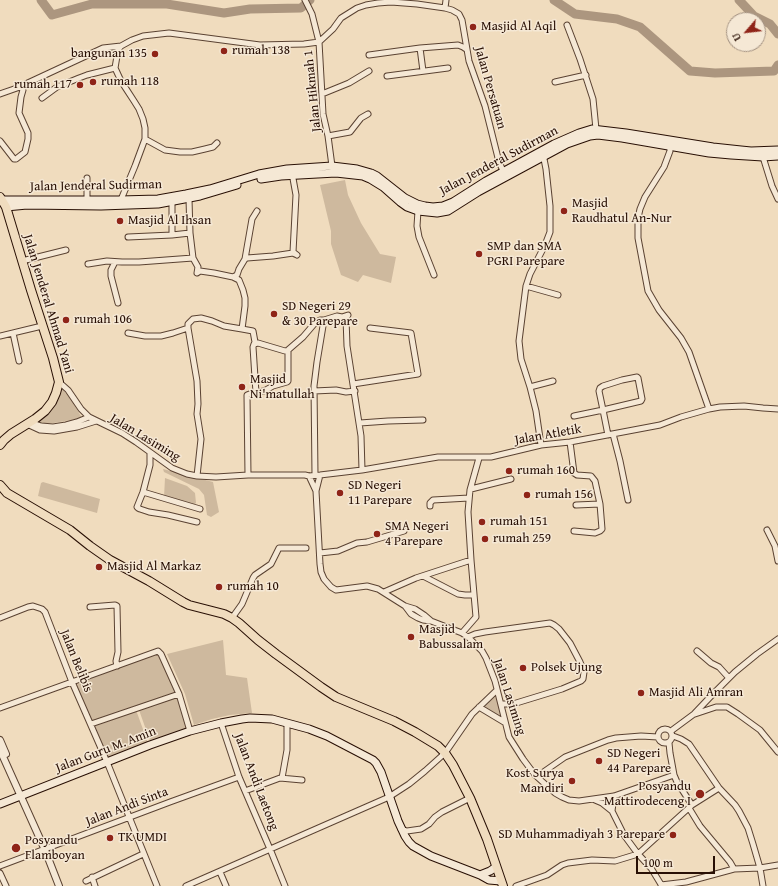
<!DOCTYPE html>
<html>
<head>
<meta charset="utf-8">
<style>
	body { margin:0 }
	#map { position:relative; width:778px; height:886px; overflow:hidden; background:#f0dcbe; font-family:"Gentium Book Plus",serif }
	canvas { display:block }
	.north { position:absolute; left:726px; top:12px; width:40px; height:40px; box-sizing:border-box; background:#f5e8d5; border:1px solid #a39181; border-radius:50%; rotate:242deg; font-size:11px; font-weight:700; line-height:16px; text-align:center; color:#280f04 }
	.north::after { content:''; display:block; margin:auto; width:14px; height:18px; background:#8f2418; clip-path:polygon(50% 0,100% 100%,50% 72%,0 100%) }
	.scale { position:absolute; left:636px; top:856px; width:79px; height:18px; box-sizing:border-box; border:2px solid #280f04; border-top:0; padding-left:5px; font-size:12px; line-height:14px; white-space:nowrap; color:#280f04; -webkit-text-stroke:3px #f5e8d5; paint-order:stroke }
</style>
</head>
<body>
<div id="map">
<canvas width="778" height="886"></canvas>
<div class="north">U</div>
<div class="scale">100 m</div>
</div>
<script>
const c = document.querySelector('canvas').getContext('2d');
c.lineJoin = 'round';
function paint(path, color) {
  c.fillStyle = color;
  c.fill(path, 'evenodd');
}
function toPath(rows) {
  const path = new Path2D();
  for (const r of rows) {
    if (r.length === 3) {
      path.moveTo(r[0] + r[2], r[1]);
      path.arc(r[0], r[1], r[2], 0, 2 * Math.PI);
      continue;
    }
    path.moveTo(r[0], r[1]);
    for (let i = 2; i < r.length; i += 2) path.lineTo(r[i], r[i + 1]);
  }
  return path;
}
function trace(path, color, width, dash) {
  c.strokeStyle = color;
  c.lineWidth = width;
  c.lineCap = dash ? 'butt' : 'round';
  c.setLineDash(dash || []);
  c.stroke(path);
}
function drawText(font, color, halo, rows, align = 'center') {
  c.font = font + ' "Gentium Book Plus",serif';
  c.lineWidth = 3;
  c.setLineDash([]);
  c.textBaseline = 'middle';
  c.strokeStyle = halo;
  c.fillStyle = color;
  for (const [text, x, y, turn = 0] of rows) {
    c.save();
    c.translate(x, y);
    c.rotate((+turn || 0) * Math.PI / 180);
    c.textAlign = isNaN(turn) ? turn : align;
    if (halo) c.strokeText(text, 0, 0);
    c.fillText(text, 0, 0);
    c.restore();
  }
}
paint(toPath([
	[345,180,348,195,361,223,380,254,396,257,391,283,363,275,358,282,341,275,331,244,331,231,320,185],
	[61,387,72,401,82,418,48,424,37,422],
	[163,469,213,482,219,512,211,517,207,515,204,495,199,489,164,472],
	[165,478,187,486,195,493,196,503,194,505,164,497],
	[43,482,100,499,97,513,38,496,41,483],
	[223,640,226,675,247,678,252,713,230,715,212,719,194,725,185,694,167,654],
	[159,652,177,694,92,722,75,685],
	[179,697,188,728,150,741,139,710],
	[494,697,497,698,498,700,501,718,482,706,491,698],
	[136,710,148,743,105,758,92,726]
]), '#ceb99e');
trace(toPath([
	[41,0,52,15,92,4,167,4,224,13,250,9,301,8,310,0],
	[554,0,575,14,617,19,640,27,690,71,715,73,774,71,778,65],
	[739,0,754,16,770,24,778,34]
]), '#ac967f', 9);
const minor = toPath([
	[305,0,312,14,319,42,323,114,328,136,332,166],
	[445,8,446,0],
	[567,25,580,59,593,99,596,129],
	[420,48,423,71],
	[369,55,420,48,458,45,463,47,466,49],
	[387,76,448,68],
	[555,82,586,75],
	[0,94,17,88,103,48,121,46],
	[322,94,349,83,369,71],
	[42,98,57,87,79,78,87,75,115,68],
	[328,136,350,132,361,118,368,114],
	[145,139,165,150,180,152,192,152,205,149,213,147,217,143],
	[0,141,14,159,16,159,25,152,28,139,28,133,19,113,21,97,23,90,20,86],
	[670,146,670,151,664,167,645,197,640,209,638,218,638,238,648,291,659,310,681,338,689,352,709,409],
	[763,157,772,186,778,199],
	[292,173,296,195,293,252,297,255],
	[87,178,87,200],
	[189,199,190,233,193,258,198,267,197,273,200,271,214,273,233,277,239,280,243,290,245,298,245,306,242,329,253,331,255,342,258,343],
	[172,201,172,235,190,233],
	[120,202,135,166,145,139,145,128,143,119,139,109,134,101,121,81,115,68,118,50,121,46,132,40,143,36,169,33,260,45,304,44,319,42,333,29,341,18,357,8,366,5,378,3,391,2,417,4,445,8,452,10,459,14,462,20,469,61,485,106,499,162,505,175],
	[418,211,417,226,419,237,434,275],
	[128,237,172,235],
	[245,259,247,258,273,256,293,253,295,254],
	[22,261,66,250],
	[115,262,111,270,111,276,118,303],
	[88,264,107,261,122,262,139,262,193,258],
	[233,277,237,275,239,269,245,259,252,219,257,211],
	[526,286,558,295],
	[324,320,337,316,342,317,348,315,346,318,347,346,361,436,362,470],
	[188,328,188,324,193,319,201,318,212,321,224,326,242,329],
	[13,333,19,361],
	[128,333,145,336,161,336,173,333,188,328,197,381,198,404,197,414,201,439,197,476],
	[0,336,42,326],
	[59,382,68,390,81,409,89,417,122,433,136,442,172,468,187,474,197,476,216,477,248,475,305,475,309,476,320,475,362,470,438,457,491,457,541,445,570,442,660,425,681,417,709,409,720,407,744,406,763,408,778,409],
	[353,384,418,374,411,333,370,328],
	[530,387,553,381],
	[314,391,336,390,346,392,355,391],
	[256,393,253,347,254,344,258,343,285,351,288,350,303,337,315,323,320,320,324,320,317,362,314,386,315,475],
	[574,416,603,410,641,401,642,399,638,378,637,377,622,380,603,386,600,388,599,391,603,410,608,435],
	[30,422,41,426,53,427,66,425,77,422,89,417],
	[360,423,388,421,423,420],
	[27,424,40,430,54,431,77,427,96,421],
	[613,434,620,461,628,500],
	[570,442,574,473,577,475,591,476,595,481,600,504,602,529,600,531,595,533,574,531],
	[541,445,536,411,530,387,521,359,519,341,526,286,530,274,545,245,550,232,550,206,546,169,543,154],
	[150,453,150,465,143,492,137,507,138,508,140,509,149,512,168,515,197,522],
	[248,475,247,395,252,393,264,391,273,386,287,382,288,381,288,350],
	[320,475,316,491,320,564,321,572,324,579,331,587,336,590,367,586,378,589,405,606,415,609,424,615,431,621],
	[309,476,316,491],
	[471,489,511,479],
	[143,492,200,509],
	[576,505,600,504],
	[430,506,430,503,433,500,469,498],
	[767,530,775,546,778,561],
	[320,553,338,551,357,543,367,542,404,531],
	[423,576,458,594,465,595,474,595],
	[384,592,416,578,471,560],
	[405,606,411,614,418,618,423,620,431,621,462,633,468,637,482,651,486,658,495,681,509,737,523,759,535,775,555,793,562,797,569,800,579,801,614,796,674,775,670,753,669,743],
	[90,607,115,605,117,606,118,652,116,661,117,666],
	[0,618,28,607,33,606,42,609,45,612,72,682,107,762,157,886],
	[232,618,242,604,253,578,255,575,271,564,279,548,306,548],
	[462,633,476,617,471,560,468,512,470,490,479,458],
	[468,637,475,634,485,632,550,623,554,625,559,629,570,643,580,662,584,672,583,679,581,681,562,689,513,704,501,704],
	[697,651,711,663,719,667,729,678],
	[479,707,504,722],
	[0,708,158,651,161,654,179,694,190,731],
	[695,714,716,707,727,707,738,714,760,730,778,752],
	[221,723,239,777,270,849,285,886],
	[91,724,179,694],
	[665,736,7],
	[671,731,694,714,713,694,735,672,757,654,778,639],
	[673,736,681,739,689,744,719,788,735,805,739,811,748,828,753,844,760,868,763,886],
	[674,775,677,782,692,805],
	[538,777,542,773,565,757,608,740,616,738,641,736,658,737],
	[282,778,287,750,287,723],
	[245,791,280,778,302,780],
	[595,800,602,803,612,811,624,835,638,854,651,868,662,886],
	[689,808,700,826,730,862,734,869],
	[612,811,614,796],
	[401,829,407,831,421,829,429,824,435,817,442,812,470,798],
	[0,866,170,802,239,777],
	[220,872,226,886],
	[0,873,6,886],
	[92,877,95,886],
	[86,881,143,854],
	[661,885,686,882,734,869,760,868,778,865],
	[186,886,389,797,409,784,425,771,445,753,472,714,497,690],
	[516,886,547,875,562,865,568,863,592,860,615,861,638,854,692,805,719,788]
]);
const tertiary = toPath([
	[0,740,6,754],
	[0,750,45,850,59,886]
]);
const secondary = toPath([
	[261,179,281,176,336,173,363,176,370,179,383,187,400,202,407,207,418,211,437,213,448,211,478,192,567,144,590,136,598,135,622,138,709,153,731,155,763,157,778,156],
	[2,200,120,200,158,199,186,194,210,189,259,174,287,169,332,166,357,169,371,173,377,176,405,198,417,204,425,206,433,207,443,206,453,202,486,181,554,144,579,133,592,129,626,133,713,147,741,150,751,151,778,150],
	[6,207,27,205,101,206,158,204,200,196,237,185],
	[0,804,150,745,190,731,221,723,242,719,250,718,272,719,309,729,327,736,373,760,376,763,381,772,398,821,405,836,409,842,413,846,431,856,480,875,489,880,501,881],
	[480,875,490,871,496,867]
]);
const trunk = toPath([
	[0,197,6,207,31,290,53,358,59,382,56,393,52,402,45,411,35,419,11,434,4,440,0,445],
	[0,485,7,493,70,530,90,546,110,560,149,581,183,602,189,605,224,614,232,618,239,623,258,640,276,654,321,687,336,697,394,721,415,732,438,746,445,753,453,765,470,798,487,839,503,886]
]);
trace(minor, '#5a4232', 7);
trace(tertiary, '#5a4232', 8);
trace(secondary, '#280f04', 9);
trace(trunk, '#280f04', 10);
trace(minor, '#f5e8d5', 5);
trace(tertiary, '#f5e8d5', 6);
trace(secondary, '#f5e8d5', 7);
trace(trunk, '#f0dcbe', 8);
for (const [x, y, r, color] of [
	[473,27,4,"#8f2418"],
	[224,51,4,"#8f2418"],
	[155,54,4,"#8f2418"],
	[93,82,4,"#8f2418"],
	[80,85,4,"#8f2418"],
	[564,211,4,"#8f2418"],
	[120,221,4,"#8f2418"],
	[479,254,4,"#8f2418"],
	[274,314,4,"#8f2418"],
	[66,320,4,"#8f2418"],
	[242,387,4,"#8f2418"],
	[509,471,4,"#8f2418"],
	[340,493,4,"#8f2418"],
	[527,495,4,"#8f2418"],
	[482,522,4,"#8f2418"],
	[377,534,4,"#8f2418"],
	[485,539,4,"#8f2418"],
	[99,567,4,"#8f2418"],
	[219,587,4,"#8f2418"],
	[411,637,4,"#8f2418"],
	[523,668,4,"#8f2418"],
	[641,693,4,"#8f2418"],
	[599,761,4,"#8f2418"],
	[572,781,4,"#8f2418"],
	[700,794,5,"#8f2418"],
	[673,835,4,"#8f2418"],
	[110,838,4,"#8f2418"],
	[16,848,5,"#8f2418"]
]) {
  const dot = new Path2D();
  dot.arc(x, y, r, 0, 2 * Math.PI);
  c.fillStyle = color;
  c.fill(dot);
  trace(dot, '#f5e8d5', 1.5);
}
drawText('13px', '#280f04', '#f5e8d5', [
	["Masjid Al Aqil",481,27],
	["rumah 138",232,51],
	["bangunan 135",147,54,"right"],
	["rumah 118",101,82],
	["rumah 117",72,85,"right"],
	["Masjid",572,204],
	["Raudhatul An-Nur",572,219],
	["Masjid Al Ihsan",128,221],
	["SMP dan SMA",487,247],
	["PGRI Parepare",487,262],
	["SD Negeri 29",282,307],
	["& 30 Parepare",282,322],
	["rumah 106",74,320],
	["Masjid",250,380],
	["Ni'matullah",250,395],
	["rumah 160",517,471],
	["SD Negeri",348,486],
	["11 Parepare",348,501],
	["rumah 156",535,495],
	["rumah 151",490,522],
	["SMA Negeri",385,527],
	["4 Parepare",385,542],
	["rumah 259",493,539],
	["Masjid Al Markaz",107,567],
	["rumah 10",227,587],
	["Masjid",419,630],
	["Babussalam",419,645],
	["Polsek Ujung",531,668],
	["Masjid Ali Amran",649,693],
	["SD Negeri",607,754],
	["44 Parepare",607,769],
	["Kost Surya",564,774,"right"],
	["Mandiri",564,789,"right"],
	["Posyandu",691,787,"right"],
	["Mattirodeceng I",691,802,"right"],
	["SD Muhammadiyah 3 Parepare",665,835,"right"],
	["TK UMDI",118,838],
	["Posyandu",25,841],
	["Flamboyan",25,856]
], 'left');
drawText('13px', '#280f04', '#f5e8d5', [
	["Jalan Persatuan",490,88,74],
	["Jalan Hikmah 1",313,91,-96],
	["Jalan Jenderal Sudirman",499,161,-28],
	["Jalan Jenderal Sudirman",96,186,-1],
	["Jalan Jenderal Ahmad Yani",48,304,73],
	["Jalan Atletik",548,435,-10],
	["Jalan Lasiming",145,438,31],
	["Jalan Belibis",76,661,68],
	["Jalan Lasiming",509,697,72],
	["Jalan Guru M. Amin",106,750,-21],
	["Jalan Andi Laetong",256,782,69],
	["Jalan Andi Sinta",127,807,-21]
]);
</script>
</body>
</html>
